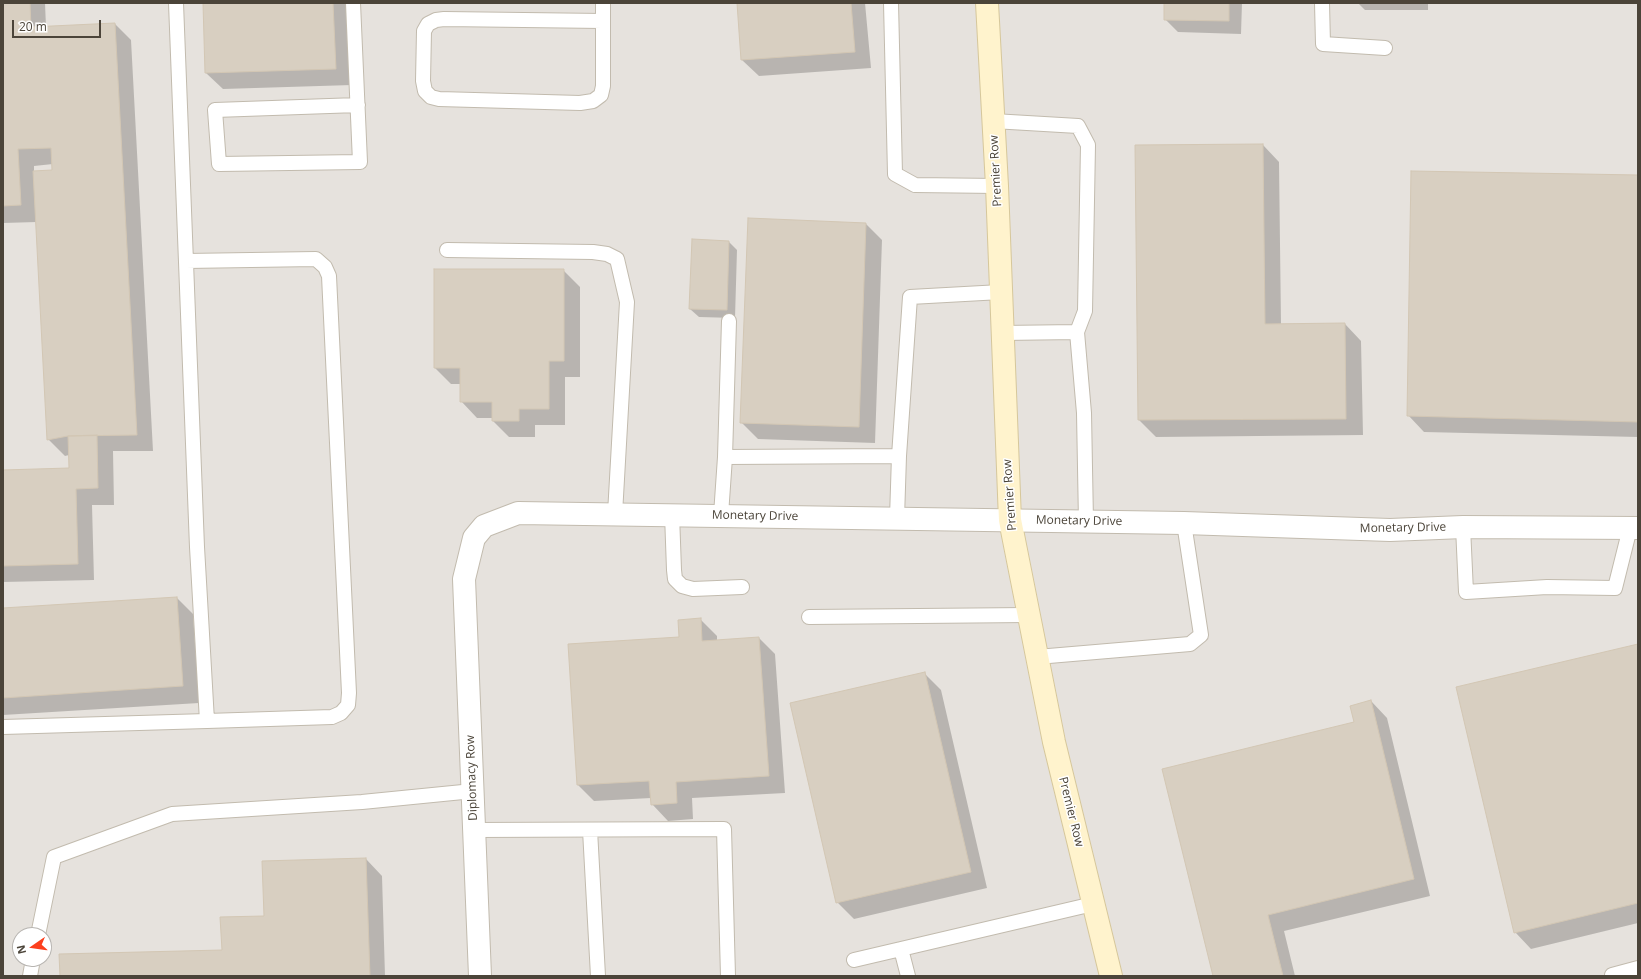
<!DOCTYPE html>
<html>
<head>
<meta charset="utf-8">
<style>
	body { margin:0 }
	#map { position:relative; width:1641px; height:979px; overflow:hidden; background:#f6f3ec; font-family:"Open Sans",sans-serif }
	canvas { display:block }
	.frame { position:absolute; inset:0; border:4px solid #4b4439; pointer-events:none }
	.north { position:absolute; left:12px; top:927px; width:40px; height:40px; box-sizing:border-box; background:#fff; border:1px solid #b7b4b0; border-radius:50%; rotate:257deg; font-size:11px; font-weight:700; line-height:16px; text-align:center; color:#4b4439 }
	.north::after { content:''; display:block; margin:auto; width:14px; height:18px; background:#fc3f1d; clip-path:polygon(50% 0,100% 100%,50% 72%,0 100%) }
	.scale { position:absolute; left:12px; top:20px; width:89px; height:18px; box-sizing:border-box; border:2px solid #4b4439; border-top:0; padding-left:5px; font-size:12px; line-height:14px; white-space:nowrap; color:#4b4439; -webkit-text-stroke:3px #fff; paint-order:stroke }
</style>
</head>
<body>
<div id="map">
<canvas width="1641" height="979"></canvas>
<div class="frame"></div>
<div class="north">N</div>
<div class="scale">20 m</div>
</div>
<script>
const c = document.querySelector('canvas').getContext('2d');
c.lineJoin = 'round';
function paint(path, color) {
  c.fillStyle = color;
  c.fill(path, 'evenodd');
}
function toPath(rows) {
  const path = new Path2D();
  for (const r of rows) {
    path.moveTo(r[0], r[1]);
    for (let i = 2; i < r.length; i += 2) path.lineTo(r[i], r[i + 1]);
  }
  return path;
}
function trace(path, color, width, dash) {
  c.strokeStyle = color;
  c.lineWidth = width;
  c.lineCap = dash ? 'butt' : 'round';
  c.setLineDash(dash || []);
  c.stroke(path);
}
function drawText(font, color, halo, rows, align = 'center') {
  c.font = font + ' "Open Sans",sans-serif';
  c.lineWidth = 3;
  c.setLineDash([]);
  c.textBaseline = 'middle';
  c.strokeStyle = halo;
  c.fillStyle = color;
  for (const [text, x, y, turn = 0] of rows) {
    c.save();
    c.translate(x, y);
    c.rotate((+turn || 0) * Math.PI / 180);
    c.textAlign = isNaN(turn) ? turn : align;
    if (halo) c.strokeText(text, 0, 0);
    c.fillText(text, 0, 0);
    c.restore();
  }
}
paint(toPath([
	[3,3,1638,3,1638,976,3,976],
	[20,935,44,935,44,959,20,959]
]), '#e6e2dd');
paint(toPath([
	[3,3,45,3,46,27,115,24,131,40,153,451,113,451,114,505,92,505,94,580,3,582,3,471,70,469,69,455,65,456,48,439,37,222,3,223],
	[53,164,53,171,34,172,34,166],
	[204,3,349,3,352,85,223,89,206,73],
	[738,3,865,3,871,68,759,76,742,60],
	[1165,3,1242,3,1241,34,1178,32,1165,19],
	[1358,3,1428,3,1428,10,1365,10],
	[1263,145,1279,162,1281,325,1345,324,1361,341,1363,435,1156,437,1139,420,1136,146],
	[1638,176,1638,437,1424,432,1408,415],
	[866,224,882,240,875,443,758,439,741,422],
	[729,242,737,250,735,318,699,317,690,309],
	[563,270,580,287,580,377,565,377,565,425,535,425,535,437,509,437,493,421,493,418,477,418,461,401,461,384,451,384,435,368],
	[177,598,193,614,199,703,3,715,3,609],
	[700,619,717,636,717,641,759,638,775,654,785,793,692,798,693,819,668,821,652,804,651,798,594,801,578,785,680,638],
	[1638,645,1638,923,1531,949,1515,932],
	[924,673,941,690,987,888,854,919,837,902],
	[1371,701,1387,718,1430,896,1284,931,1295,976,1214,976,1355,723],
	[366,859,382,876,385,976,61,976,223,951,265,917]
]), '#0003');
const building = toPath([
	[3,3,30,3,31,27,115,23,137,435,68,436,47,440,33,171,52,170,51,148,18,149,21,205,3,206,3,3],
	[203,3,333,3,336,69,205,73,203,3],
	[737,3,851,3,855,52,741,60,737,3],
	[1164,3,1229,3,1229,21,1164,20,1164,3],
	[1263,144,1265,324,1345,323,1346,419,1138,420,1135,145,1263,144],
	[1411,171,1638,175,1638,422,1407,416,1411,171],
	[748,218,866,223,859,427,740,423,748,218],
	[692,239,729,241,727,310,689,309,692,239],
	[434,269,564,269,564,361,549,361,549,409,519,409,519,421,492,421,492,402,460,402,460,368,434,368,434,269],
	[97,435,98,488,76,489,78,564,3,566,3,470,69,468,68,436,97,435],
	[177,597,183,686,3,698,3,608,177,597],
	[701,618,702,641,759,637,769,776,676,782,677,803,651,805,649,781,577,785,568,644,679,637,678,620,701,618],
	[1638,644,1638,903,1514,933,1456,687,1638,644],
	[925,672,971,872,836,903,790,703,925,672],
	[1371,700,1414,879,1268,915,1283,976,1213,976,1162,769,1354,722,1350,706,1371,700],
	[366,858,370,976,60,976,59,954,222,950,220,917,264,916,262,861,366,858]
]);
paint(building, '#d8cfc1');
trace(building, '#d3c7b4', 1);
const lane = toPath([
	[353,3,360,162,219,164,215,110,358,105],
	[891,3,895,174,915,185,997,186],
	[1322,3,1323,44,1385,48],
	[603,21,444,19,436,20,428,24,424,31,423,81,425,91,431,97,439,99,580,103,593,101,601,95,603,86,603,3],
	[993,121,1078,126,1088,145,1085,311,1077,332,1002,333],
	[447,250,593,252,607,254,617,259,627,302,615,514],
	[186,261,316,259,325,267,329,276,349,693,348,705,341,713,332,717,207,721],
	[1077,332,1084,413,1086,522],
	[899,456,910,297,1001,292],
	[725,457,729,321],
	[672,514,674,570,675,579,682,586,693,589,742,587],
	[721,515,725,457,899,456,897,518],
	[1463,527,1466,592,1547,587,1615,588,1630,528],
	[809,617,1028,615],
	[1037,657,1190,644,1201,635,1184,523],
	[3,727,207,721,197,547,176,3],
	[475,830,724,829,728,976],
	[590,830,598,976],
	[38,935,54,857,172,814,362,802,473,791],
	[901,949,908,976],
	[854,960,1093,904],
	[1612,975,1638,968],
	[30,976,33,959]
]);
const street = toPath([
	[480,976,464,579,474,538,484,526,518,513,1184,523,1390,530,1463,527,1638,528]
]);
const secondary = toPath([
	[987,3,997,186,1010,520,1054,742,1111,976]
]);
trace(lane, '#c2bbae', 16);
trace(street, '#c2bbae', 24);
trace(secondary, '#d6c79b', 24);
trace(lane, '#fff', 14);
trace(street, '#fff', 22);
trace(secondary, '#fff3cd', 22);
drawText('12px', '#4b4439', '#fff', [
	["Premier Row",996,171,-93],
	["Premier Row",1010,495,-94],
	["Monetary Drive",755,516,1],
	["Monetary Drive",1079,521,1],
	["Monetary Drive",1403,528,-1],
	["Diplomacy Row",472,778,-92],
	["Premier Row",1071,812,76]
]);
</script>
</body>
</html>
